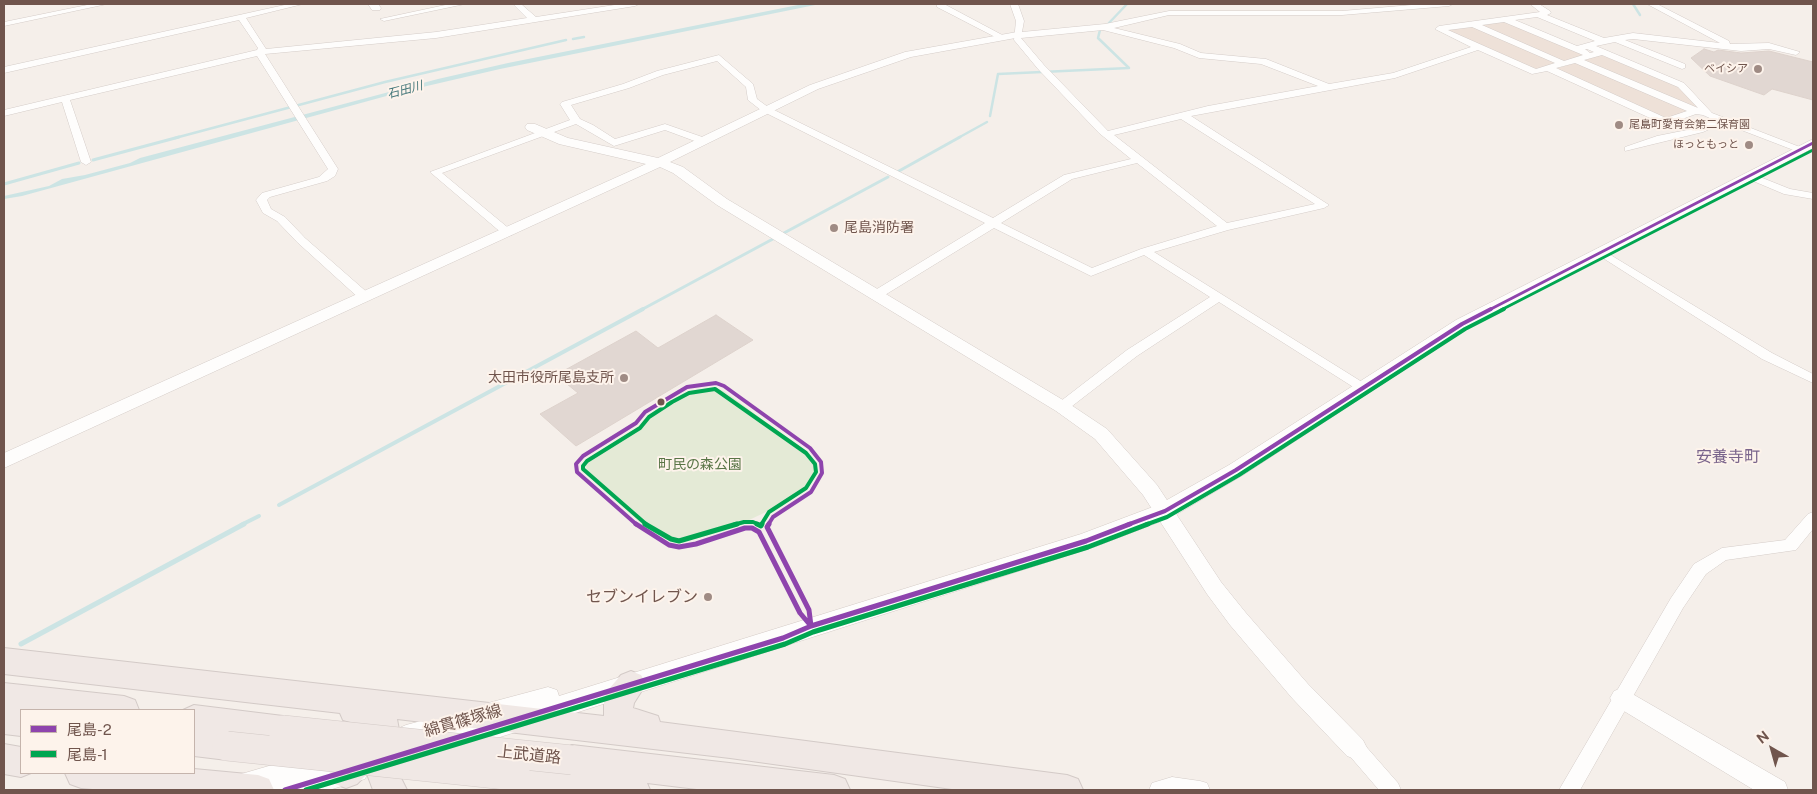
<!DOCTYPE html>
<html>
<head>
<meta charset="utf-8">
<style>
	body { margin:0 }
	#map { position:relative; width:1817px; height:794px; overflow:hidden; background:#f5efea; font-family:"Public Sans","Noto Sans JP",sans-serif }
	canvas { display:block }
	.frame { position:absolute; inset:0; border:5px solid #70554d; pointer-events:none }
	.legend { position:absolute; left:20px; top:709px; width:175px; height:65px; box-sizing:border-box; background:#fdf3eb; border:1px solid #c5b4ac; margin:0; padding:6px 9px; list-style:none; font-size:15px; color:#70554d }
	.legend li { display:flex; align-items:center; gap:10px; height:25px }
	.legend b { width:25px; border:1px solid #c5b4ac }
	.north { position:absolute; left:1747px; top:724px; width:50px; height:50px; -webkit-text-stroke:4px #fdf3eb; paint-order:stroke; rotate:322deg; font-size:14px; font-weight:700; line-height:20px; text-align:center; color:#70554d }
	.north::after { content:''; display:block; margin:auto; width:18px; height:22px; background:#70554d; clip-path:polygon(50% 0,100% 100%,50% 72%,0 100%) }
</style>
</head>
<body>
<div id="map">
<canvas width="1817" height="794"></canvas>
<div class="frame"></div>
<ul class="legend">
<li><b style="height:6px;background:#8e44ad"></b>尾島-2</li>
<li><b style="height:6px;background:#00a651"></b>尾島-1</li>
</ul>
<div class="north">N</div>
</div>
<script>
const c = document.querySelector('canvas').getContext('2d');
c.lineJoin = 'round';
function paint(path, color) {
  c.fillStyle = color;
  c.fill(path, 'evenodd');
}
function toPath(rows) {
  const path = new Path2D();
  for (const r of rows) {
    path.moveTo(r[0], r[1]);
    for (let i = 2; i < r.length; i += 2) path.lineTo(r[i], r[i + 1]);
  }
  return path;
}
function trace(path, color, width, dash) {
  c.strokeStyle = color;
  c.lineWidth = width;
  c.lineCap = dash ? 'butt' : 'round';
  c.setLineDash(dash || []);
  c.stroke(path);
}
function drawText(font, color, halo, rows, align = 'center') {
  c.font = font + ' "Public Sans","Noto Sans JP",sans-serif';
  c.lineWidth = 4;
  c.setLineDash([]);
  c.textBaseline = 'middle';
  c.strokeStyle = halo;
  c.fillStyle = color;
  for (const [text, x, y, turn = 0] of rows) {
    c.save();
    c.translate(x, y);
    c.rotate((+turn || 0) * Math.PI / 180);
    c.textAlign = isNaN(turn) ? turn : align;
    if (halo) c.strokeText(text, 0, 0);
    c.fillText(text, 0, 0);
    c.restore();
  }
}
paint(toPath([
	[1504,21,1585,55,1538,70,1444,30],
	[1601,55,1679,85,1699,106,1668,119,1559,70,1558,68]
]), '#eee1d8');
paint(toPath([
	[715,388,724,391,808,453,815,467,813,476,801,492,787,502,747,521,702,537,685,541,672,540,658,535,642,524,595,482,587,472,586,465,591,458,642,426,652,414,674,400,692,391]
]), '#e4ead6');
paint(toPath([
	[803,4,820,4,500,69,401,92,22,196,4,199,4,196,49,186,62,179,85,175,130,163,140,158,438,79,508,63]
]), '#cce4e4');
trace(toPath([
	[1633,4,1640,15],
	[1108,24,1127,4],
	[573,39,584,37],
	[990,116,998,74,1129,68,1098,38,1100,30],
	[175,138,385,82,566,40],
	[958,138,987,122]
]), '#cce4e4', 2.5);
trace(toPath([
	[93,160,179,137],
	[899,171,960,137],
	[4,184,79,163],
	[641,310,888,177]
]), '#cce4e4', 3);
trace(toPath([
	[279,505,643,309],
	[241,525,259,516]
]), '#cce4e4', 4);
trace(toPath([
	[21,644,244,524]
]), '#cce4e4', 5);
const building = toPath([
	[1704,49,1714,52,1718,50,1741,53,1769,51,1813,62,1813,100,1772,89,1764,95,1710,76,1691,58,1704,49],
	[716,315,753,340,576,446,540,414,578,393,556,375,636,331,658,348,716,315]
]);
paint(building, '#e1d7d2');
trace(building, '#ddd2cc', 1);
const minor = toPath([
	[92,4,107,4,4,26,4,22,92,4],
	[289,4,303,4,246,18,266,49,436,32,527,18,513,4,521,4,536,17,621,4,639,4,635,6,436,38,265,54,338,169,335,176,327,181,270,197,267,200,271,209,285,217,305,238,369,294,371,297,365,301,361,300,297,242,277,221,263,213,256,200,262,193,319,177,328,169,257,56,70,100,91,162,86,165,81,162,62,102,4,116,4,110,257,50,258,48,239,20,4,73,4,67,289,4],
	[450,4,465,4,384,21,380,19,450,4],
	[937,4,944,4,1006,37,999,39,937,7,937,4],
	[1010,4,1018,4,1024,21,1022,32,1105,24,1169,11,1342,11,1423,4,1453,4,1449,6,1342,15,1169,15,1114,28,1180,44,1201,53,1266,59,1329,84,1393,73,1471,47,1435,29,1439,26,1540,12,1530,4,1539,4,1550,11,1551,13,1547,15,1604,38,1633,33,1720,43,1647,4,1657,4,1729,41,1730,44,1769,43,1800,52,1796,55,1769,49,1741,51,1633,39,1625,40,1685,64,1685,68,1682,69,1615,42,1596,46,1684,83,1712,113,1805,149,1800,152,1796,151,1723,123,1703,132,1625,151,1625,147,1657,136,1697,128,1714,120,1703,115,1696,114,1671,123,1661,123,1547,71,1532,74,1478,50,1395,78,1191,116,1329,205,1324,208,1228,230,1154,252,1370,387,1368,390,1358,390,1219,302,1137,356,1067,410,1062,412,1057,410,1055,407,1057,404,1127,350,1210,297,1144,255,1091,276,994,228,880,298,872,298,870,295,872,292,985,223,762,111,748,100,746,87,717,61,663,75,629,88,571,105,580,119,593,125,615,139,665,124,708,139,708,143,700,143,665,130,614,146,576,124,442,173,512,231,512,235,504,235,430,172,570,120,560,104,562,102,623,84,657,71,719,55,753,84,757,99,768,107,993,218,1064,175,1131,159,1099,133,1038,69,1014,40,1016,21,1010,4],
	[1537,17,1595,41,1577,46,1515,20,1537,17],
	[1504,22,1583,55,1564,61,1482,25,1504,22],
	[1472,27,1555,63,1536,69,1448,30,1472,27],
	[1103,30,1174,48,1199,58,1261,64,1318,86,1208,106,1108,131,1044,65,1021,38,1103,30],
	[1585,49,1587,49,1594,52,1590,53,1585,49],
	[1602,55,1678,87,1698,108,1584,60,1602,55],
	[1575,63,1687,111,1666,118,1556,68,1575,63],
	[1181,119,1315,204,1227,223,1114,135,1181,119],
	[1137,163,1217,226,1141,249,1092,268,1001,223,1072,179,1137,163],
	[1750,173,1790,189,1813,193,1813,199,1784,194,1746,178,1746,174,1750,173],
	[1599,248,1772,353,1813,374,1813,383,1762,359,1595,253,1593,251,1599,248],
	[1813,512,1813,529,1796,550,1726,560,1706,574,1683,608,1580,790,1559,790,1671,598,1694,564,1722,548,1785,540,1808,514,1813,512],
	[1355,739,1362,742,1398,783,1401,790,1379,790,1348,754,1346,748,1348,742,1355,739],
	[1172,777,1200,781,1207,783,1210,790,1149,790,1152,783,1172,777]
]);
const tertiary = toPath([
	[368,4,378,4,381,8,380,10,372,10,368,4],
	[1017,32,1021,33,1021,37,911,57,818,89,670,162,683,167,727,199,1068,403,1107,429,1157,485,1221,582,1246,613,1308,684,1363,740,1367,748,1363,756,1355,759,1347,756,1292,698,1230,625,1207,594,1143,495,1095,439,1056,411,717,205,673,173,660,167,4,468,4,453,646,164,559,144,527,130,525,127,527,124,535,124,568,138,658,158,810,85,905,52,1017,32],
	[1622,688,1785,782,1788,790,1754,790,1614,705,1610,698,1614,691,1622,688]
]);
const secondary = toPath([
	[1813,139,1813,148,1468,328,1243,475,1172,517,1094,547,447,754,438,750,435,741,406,749,397,745,393,737,397,729,406,725,548,687,557,690,559,696,1081,534,1158,505,1229,465,1456,320,1813,139],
	[327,749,336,752,339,762,356,758,365,761,369,770,365,779,329,790,218,790,222,781,231,777,327,749]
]);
const trunk = toPath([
	[4,648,604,716,604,698,609,689,621,675,631,671,641,675,646,684,634,703,633,708,658,716,660,722,1067,775,1078,779,1083,790,959,790,730,758,397,719,399,730,397,737,408,741,412,751,399,774,407,790,373,790,367,774,357,784,346,788,335,784,330,773,335,762,367,735,369,730,368,727,343,720,340,713,4,674,4,648],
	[4,683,124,696,135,700,139,710,21,710,21,736,4,734,4,683],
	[194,705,283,716,294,720,298,730,294,740,283,744,239,738,242,746,238,756,227,760,194,756,194,710,183,710,194,705],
	[4,744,21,747,21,773,31,773,21,777,4,774,4,744],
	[572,745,834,775,845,779,850,790,705,790,647,783,650,790,514,790,505,787,500,776,505,765,516,761,559,766,556,760,561,750,572,745],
	[194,769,258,775,269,779,274,790,104,790,81,788,70,784,65,773,194,773,194,769]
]);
trace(minor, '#d4ccc8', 1);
trace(tertiary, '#d4ccc8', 1);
trace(secondary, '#d4cbc6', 1);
trace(trunk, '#d3cac7', 2);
paint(minor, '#fefdfc');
paint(tertiary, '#fefdfc');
paint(secondary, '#fefdfc');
paint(trunk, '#f0e8e5');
const trunkBridge = toPath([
	[283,730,572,760],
	[227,746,516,776]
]);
trace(trunkBridge, '#d3cac7', 30, []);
trace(trunkBridge, '#f0e8e5', 29);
trace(toPath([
	[1489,310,1813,143]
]), '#8e44ad', 3);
trace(toPath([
	[637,525,577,472,576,464,583,456,636,423,645,412,687,387,716,383,724,386,810,448,821,462,822,473,811,492,773,517,768,525],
	[1127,525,1165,511,1236,470,1462,324,1491,309]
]), '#8e44ad', 4);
trace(toPath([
	[636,524,669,545,679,547,696,544,745,528,752,528,759,532,800,613,811,626,809,610,767,527,769,524],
	[285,790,783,638,811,626,1086,541,1130,524]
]), '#8e44ad', 5);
trace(toPath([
	[1501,310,1813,150]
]), '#00a651', 3);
trace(toPath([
	[647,525,583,469,583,466,587,461,640,428,649,417,672,402,689,393,715,389,806,453,815,464,816,472,806,488,769,512,761,525],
	[733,525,744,522,753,522,760,525],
	[1145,525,1167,517,1239,475,1465,329,1504,309]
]), '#00a651', 4);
trace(toPath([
	[645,524,671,539,679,541,737,524],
	[757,524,761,526,762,524],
	[306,790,785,644,813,632,1088,547,1148,524]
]), '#00a651', 5);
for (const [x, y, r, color] of [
	[1758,69,5,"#9f8b84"],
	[1619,125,5,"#9f8b84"],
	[1749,145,5,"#9f8b84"],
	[834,228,5,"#9f8b84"],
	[624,378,5,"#9f8b84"],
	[661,402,4.5,"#70554d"],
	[708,597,5,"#9f8b84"]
]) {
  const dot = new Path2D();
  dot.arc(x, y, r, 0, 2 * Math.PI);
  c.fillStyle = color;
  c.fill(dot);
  trace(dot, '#fdf3eb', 2);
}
drawText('11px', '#70554d', '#fdf3eb', [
	["ベイシア",1748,69],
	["尾島町愛育会第二保育園",1629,125,"left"],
	["ほっともっと",1739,145]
], 'right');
drawText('italic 12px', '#46787b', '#fdf3eb', [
	["石田川",405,90,-15]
]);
drawText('14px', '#70554d', '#fdf3eb', [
	["尾島消防署",844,228],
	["太田市役所尾島支所",614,378,"right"]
], 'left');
drawText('14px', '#597546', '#fdf3eb', [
	["町民の森公園",700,465]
]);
drawText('16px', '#7a658c', '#fdf3eb', [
	["安養寺町",1728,457]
]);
drawText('16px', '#70554d', '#fdf3eb', [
	["セブンイレブン",698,597]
], 'right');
drawText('16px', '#70554d', '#fdf3eb', [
	["綿貫篠塚線",463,721,-16],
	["上武道路",529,755,6]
]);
</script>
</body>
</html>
